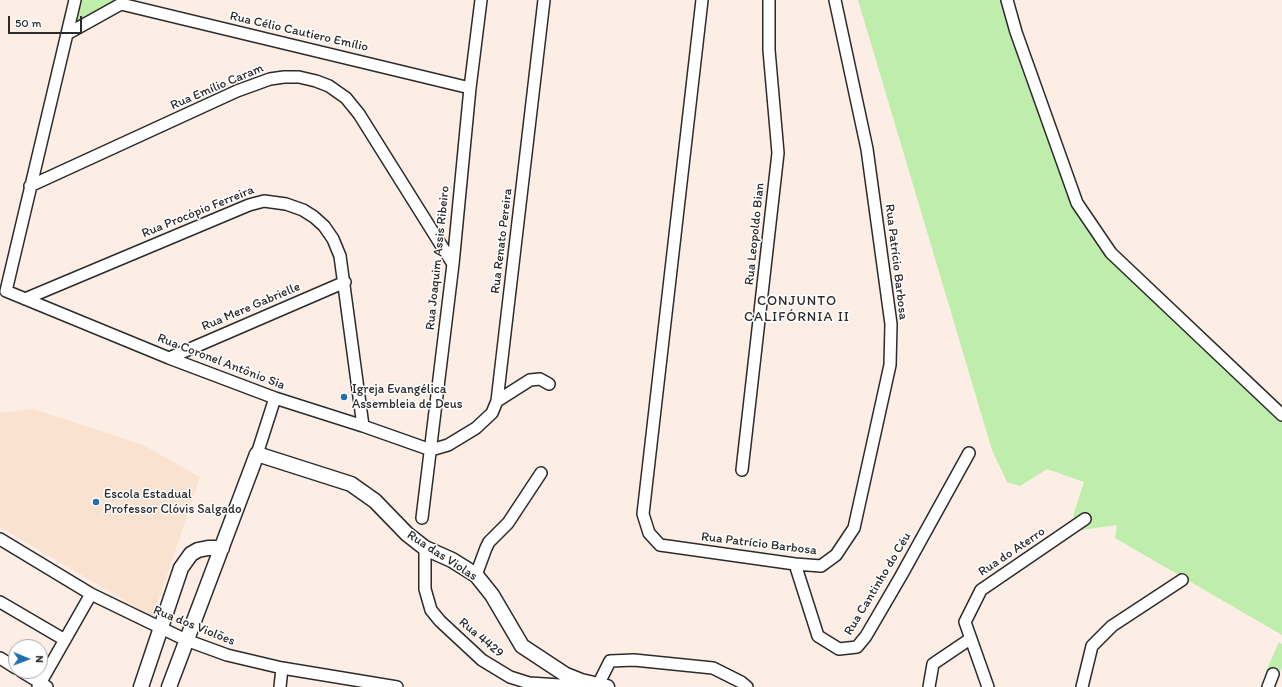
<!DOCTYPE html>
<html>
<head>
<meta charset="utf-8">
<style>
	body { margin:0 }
	#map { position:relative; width:1282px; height:687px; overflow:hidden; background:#fceee4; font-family:Itim,sans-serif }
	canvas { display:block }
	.north { position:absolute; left:8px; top:639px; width:40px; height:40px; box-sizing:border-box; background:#fff; border:1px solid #aaa; border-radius:50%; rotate:91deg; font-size:11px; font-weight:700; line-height:16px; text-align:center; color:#2b2b2b }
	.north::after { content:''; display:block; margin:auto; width:14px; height:18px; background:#1f6fb2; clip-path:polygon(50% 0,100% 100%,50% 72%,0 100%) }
	.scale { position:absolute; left:8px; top:16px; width:74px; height:18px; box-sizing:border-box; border:2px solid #2b2b2b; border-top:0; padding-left:5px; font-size:12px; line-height:14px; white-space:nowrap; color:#2b2b2b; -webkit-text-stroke:3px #fff; paint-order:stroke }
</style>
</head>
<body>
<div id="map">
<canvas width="1282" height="687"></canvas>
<div class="north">N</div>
<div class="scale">50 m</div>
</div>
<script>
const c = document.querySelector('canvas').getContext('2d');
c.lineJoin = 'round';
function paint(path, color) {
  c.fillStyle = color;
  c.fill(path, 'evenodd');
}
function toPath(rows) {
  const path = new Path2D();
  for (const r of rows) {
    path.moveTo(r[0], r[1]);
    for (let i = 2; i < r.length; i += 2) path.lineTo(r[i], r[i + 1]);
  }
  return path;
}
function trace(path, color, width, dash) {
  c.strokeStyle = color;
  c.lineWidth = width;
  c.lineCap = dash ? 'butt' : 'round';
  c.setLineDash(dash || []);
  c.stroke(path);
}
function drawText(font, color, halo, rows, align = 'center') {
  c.font = font + ' Itim,sans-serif';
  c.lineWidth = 3;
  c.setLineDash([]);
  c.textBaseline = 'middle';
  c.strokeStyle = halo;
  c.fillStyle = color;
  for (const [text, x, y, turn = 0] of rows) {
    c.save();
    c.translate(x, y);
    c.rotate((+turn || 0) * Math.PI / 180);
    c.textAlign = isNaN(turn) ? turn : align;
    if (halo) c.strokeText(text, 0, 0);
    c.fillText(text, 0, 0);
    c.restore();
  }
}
paint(toPath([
	[33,409,143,445,200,477,153,617,0,527,0,413]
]), '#fae2d1');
paint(toPath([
	[79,0,113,0,116,4,72,27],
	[858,0,1005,0,1076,203,1110,254,1282,416,1282,635,1115,538,1117,525,1082,530,1073,516,1084,482,1047,469,1020,486,1007,482,992,450],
	[1279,642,1282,644,1282,667,1278,676,1266,671]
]), '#bfeeac');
const minor = toPath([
	[75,0,6,291,169,358,275,398,363,426,431,450,448,445,476,428,492,413,497,401,544,0],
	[702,0,643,514,649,533,660,545,795,564,821,566,836,555,854,528,890,365,891,324,867,149,835,0],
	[1007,0,1016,32,1077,203,1111,253,1282,415],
	[67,34,121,4,470,88],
	[30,186,237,91,270,79,284,77,299,77,316,81,329,86,346,98,359,114,453,264],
	[25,299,249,205,264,201,286,204,303,210,314,217,324,226,333,239,340,256,363,426],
	[169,358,345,282],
	[497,401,530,380,540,379,549,384],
	[257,454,275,398],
	[742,470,778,153,769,50,769,0],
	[422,518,453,264,470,88,481,0],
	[0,539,91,594,186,640,227,655,282,668,397,687],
	[425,548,425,589,431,610,440,621,482,660,510,677,529,683,560,685,581,681,582,683],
	[795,564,818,636,839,649,857,647,866,636,901,576,969,453],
	[476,575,486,548,489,542,508,523,541,473],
	[0,602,65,640],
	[0,658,16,668],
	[21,671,47,687],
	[598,685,610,661,634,660,713,668,741,682,747,687],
	[38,687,91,594],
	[280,687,282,668],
	[929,687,933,664,970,639],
	[988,687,965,622,981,590,1085,519],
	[1082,687,1092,646,1112,626,1182,580],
	[1268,687,1273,674]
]);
const tertiary = toPath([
	[141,687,181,568,191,554,198,550,208,548,222,548],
	[169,687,257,454,351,484,375,501,407,534,425,548,452,560,476,575,492,595,522,646,566,675,581,681,607,687]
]);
trace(minor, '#2b2b2b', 14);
trace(tertiary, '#2b2b2b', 17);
trace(minor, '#fff', 11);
trace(tertiary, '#fff', 14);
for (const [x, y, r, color] of [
	[344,397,4,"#1f6fb2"],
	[96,502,4,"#1f6fb2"]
]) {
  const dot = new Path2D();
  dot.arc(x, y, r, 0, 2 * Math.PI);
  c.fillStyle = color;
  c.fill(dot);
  trace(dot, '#fff', 1.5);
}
drawText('13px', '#2b2b2b', '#fff', [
	["Rua Célio Cautiero Emílio",299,32,13],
	["Rua Emílio Caram",217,87,-23],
	["Rua Procópio Ferreira",198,212,-22],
	["Rua Leopoldo Bian",755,234,-84],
	["Rua Renato Pereira",502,241,-83],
	["Rua Joaquim Assis Ribeiro",438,258,-84],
	["Rua Patrício Barbosa",896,262,83],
	["Rua Mere Gabrielle",251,307,-23],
	["Rua Coronel Antônio Sia",221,362,21],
	["Rua Patrício Barbosa",759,544,7],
	["Rua do Aterro",1012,552,-34],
	["Rua das Violas",442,556,33],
	["Rua Cantinho do Céu",878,584,-59],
	["Rua dos Violões",194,626,22],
	["Rua 4429",481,638,40]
]);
drawText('13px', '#2b2b2b', '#fff', [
	["Igreja Evangélica",352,390],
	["Assembleia de Deus",352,405],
	["Escola Estadual",104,495],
	["Professor Clóvis Salgado",104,510]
], 'left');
c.letterSpacing = '1px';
drawText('14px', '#2b2b2b', '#fff', [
	["CONJUNTO",797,301],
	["CALIFÓRNIA II",797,317]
]);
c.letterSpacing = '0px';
</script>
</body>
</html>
